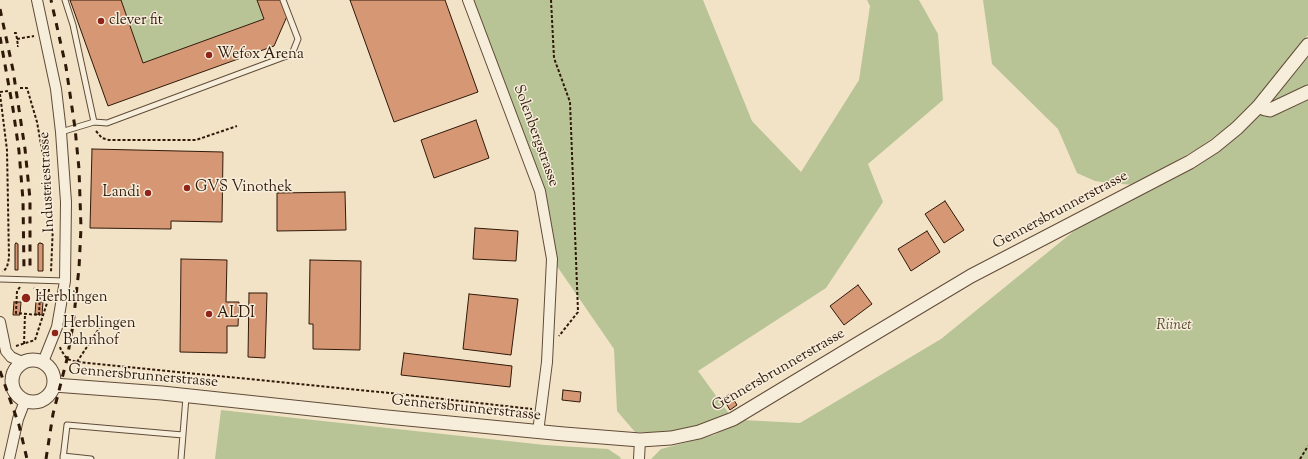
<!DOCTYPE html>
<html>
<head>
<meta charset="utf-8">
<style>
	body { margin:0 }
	canvas { display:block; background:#f2e3c7 }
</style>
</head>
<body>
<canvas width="1308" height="459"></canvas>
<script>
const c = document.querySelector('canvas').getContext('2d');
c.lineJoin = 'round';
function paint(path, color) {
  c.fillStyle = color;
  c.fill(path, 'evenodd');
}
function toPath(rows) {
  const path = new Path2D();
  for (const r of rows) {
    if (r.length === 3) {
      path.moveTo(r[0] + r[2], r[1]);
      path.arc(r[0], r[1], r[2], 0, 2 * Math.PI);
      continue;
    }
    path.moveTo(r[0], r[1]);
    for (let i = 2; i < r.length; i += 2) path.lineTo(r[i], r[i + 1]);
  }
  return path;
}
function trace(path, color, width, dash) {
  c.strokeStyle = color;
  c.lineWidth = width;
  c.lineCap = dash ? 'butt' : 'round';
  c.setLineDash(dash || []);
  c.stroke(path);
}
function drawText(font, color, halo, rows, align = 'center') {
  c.font = font + ' "Sorts Mill Goudy",serif';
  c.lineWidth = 3;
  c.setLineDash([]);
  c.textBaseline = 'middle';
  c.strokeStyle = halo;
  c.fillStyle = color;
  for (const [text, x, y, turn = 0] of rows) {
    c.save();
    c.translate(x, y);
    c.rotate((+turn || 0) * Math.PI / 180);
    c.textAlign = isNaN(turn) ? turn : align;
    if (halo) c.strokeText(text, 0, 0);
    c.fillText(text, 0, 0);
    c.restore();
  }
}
paint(toPath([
	[121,0,257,0,264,19,143,63],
	[468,0,703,0,752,121,801,172,859,80,870,6,867,0,919,0,938,34,943,100,868,164,883,202,826,288,698,371,730,415,705,424,684,430,656,433,635,432,617,411,614,349,552,259,540,191],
	[983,0,1308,0,1308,35,1261,95,1230,125,1202,146,1134,185,1110,183,1095,181,1077,173,1058,129,992,64],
	[1308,54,1308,459,651,459,661,449,714,435,743,420,800,423,941,339,1085,222,1250,124,1275,97],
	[221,410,545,445,608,449,620,457,621,459,215,459]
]), '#b9c496');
const building = toPath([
	[70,0,121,0,143,63,264,19,257,0,283,0,288,14,274,46,108,106,70,0],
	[350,0,445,0,478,92,394,122,350,0],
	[476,120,489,158,434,178,421,140,476,120],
	[92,149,223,152,222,222,171,221,171,229,90,228,92,149],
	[345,192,346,230,277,231,277,193,345,192],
	[945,201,964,230,944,243,925,214,945,201],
	[475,228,518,231,516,261,473,259,475,228],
	[927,231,940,252,911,271,898,249,927,231],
	[16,243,18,244,18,270,15,270,15,244,16,243],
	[40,243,43,244,43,271,38,271,38,244,40,243],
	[181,259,227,260,226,302,239,302,238,326,227,326,227,353,180,352,181,259],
	[310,260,361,261,360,350,313,349,313,324,309,324,310,260],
	[858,285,872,304,844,325,830,306,858,285],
	[249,293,267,293,265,358,248,357,249,293],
	[469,294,518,299,511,355,463,349,469,294],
	[36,301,43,302,42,315,35,314,36,301],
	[14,302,21,302,20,315,13,315,14,302],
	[404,353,512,366,510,387,401,375,404,353],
	[563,390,581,392,580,402,562,400,563,390],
	[730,394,737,405,730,410,723,398,730,394]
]);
paint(building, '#d59774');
trace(building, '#301909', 1);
const service = toPath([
	[65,0,73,25,94,122],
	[61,132,94,122,107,123,292,54,298,39,283,0],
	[0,279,65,281],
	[63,456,91,459],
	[63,459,67,425,183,435],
	[181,459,186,397]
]);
const minor = toPath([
	[37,0,56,89,61,132,66,202,65,281,57,327,43,362],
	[468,0,540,191,552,259,547,362,538,432],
	[0,322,6,351,11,357,22,362],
	[9,459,18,419,25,401],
	[639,459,640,440]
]);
const tertiary = toPath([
	[1259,106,1265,109,1270,110,1308,92],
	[33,381,21],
	[54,385,162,393,387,417,564,434,640,440,671,438,699,432,733,419,859,343,971,276,1190,162,1215,146,1237,128,1259,106,1308,45]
]);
trace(service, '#604c38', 7);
trace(minor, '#604c38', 12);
trace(tertiary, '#604c38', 15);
trace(toPath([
	[551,0,554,58,570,102,578,312,559,336],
	[14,33,16,33,17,39,18,46,17,46],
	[17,39,34,36],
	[20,88,27,88,37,122,42,150,53,224,51,272],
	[0,92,8,91],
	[0,94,7,150,9,258,7,267,3,272],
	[96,131,102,138,109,140,196,140,237,126],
	[20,287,17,291,16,313,39,315,40,292,34,288],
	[24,344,25,314],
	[16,346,35,340,48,300,49,289],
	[60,347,61,350,67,359,77,362,390,393,532,409],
	[77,362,100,327],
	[1300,459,1308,446]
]), '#301909', 2, [3, 2]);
trace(service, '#f7eddb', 5);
trace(minor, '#f7eddb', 10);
trace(tertiary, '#f7eddb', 13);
trace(toPath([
	[0,9,13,70,25,149,30,199,30,269],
	[0,37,13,109,19,151,23,200,24,269],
	[0,371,19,425,27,459],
	[46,459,53,414,67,359,73,325,79,268,81,228,79,169,75,128,66,67,51,0]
]), '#301909', 3, [7, 7]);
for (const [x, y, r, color] of [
	[101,21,4,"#8f2418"],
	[209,55,4,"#8f2418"],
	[187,188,4,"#8f2418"],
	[148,193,4,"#8f2418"],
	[26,298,5,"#8f2418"],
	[209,314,4,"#8f2418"],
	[55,333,4,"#8f2418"]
]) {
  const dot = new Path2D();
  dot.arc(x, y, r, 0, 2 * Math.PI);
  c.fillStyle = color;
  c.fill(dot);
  trace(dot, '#f7eddb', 1.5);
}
drawText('15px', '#301909', '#f7eddb', [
	["clever fit",109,21],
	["Wefox Arena",217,55],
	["GVS Vinothek",195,188],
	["Landi",140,193,"right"],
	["Herblingen",35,298],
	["ALDI",217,314],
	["Herblingen",63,324],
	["Bahnhof",63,341]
], 'left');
drawText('15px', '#301909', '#f7eddb', [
	["Solenbergstrasse",535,136,70],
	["Industriestrasse",48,182,-93],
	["Gennersbrunnerstrasse",1061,211,-28],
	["Gennersbrunnerstrasse",779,371,-30],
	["Gennersbrunnerstrasse",143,377,5],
	["Gennersbrunnerstrasse",466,409,6]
]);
drawText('italic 15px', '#594c33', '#f7eddb', [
	["Riinet",1174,326]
]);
</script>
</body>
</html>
